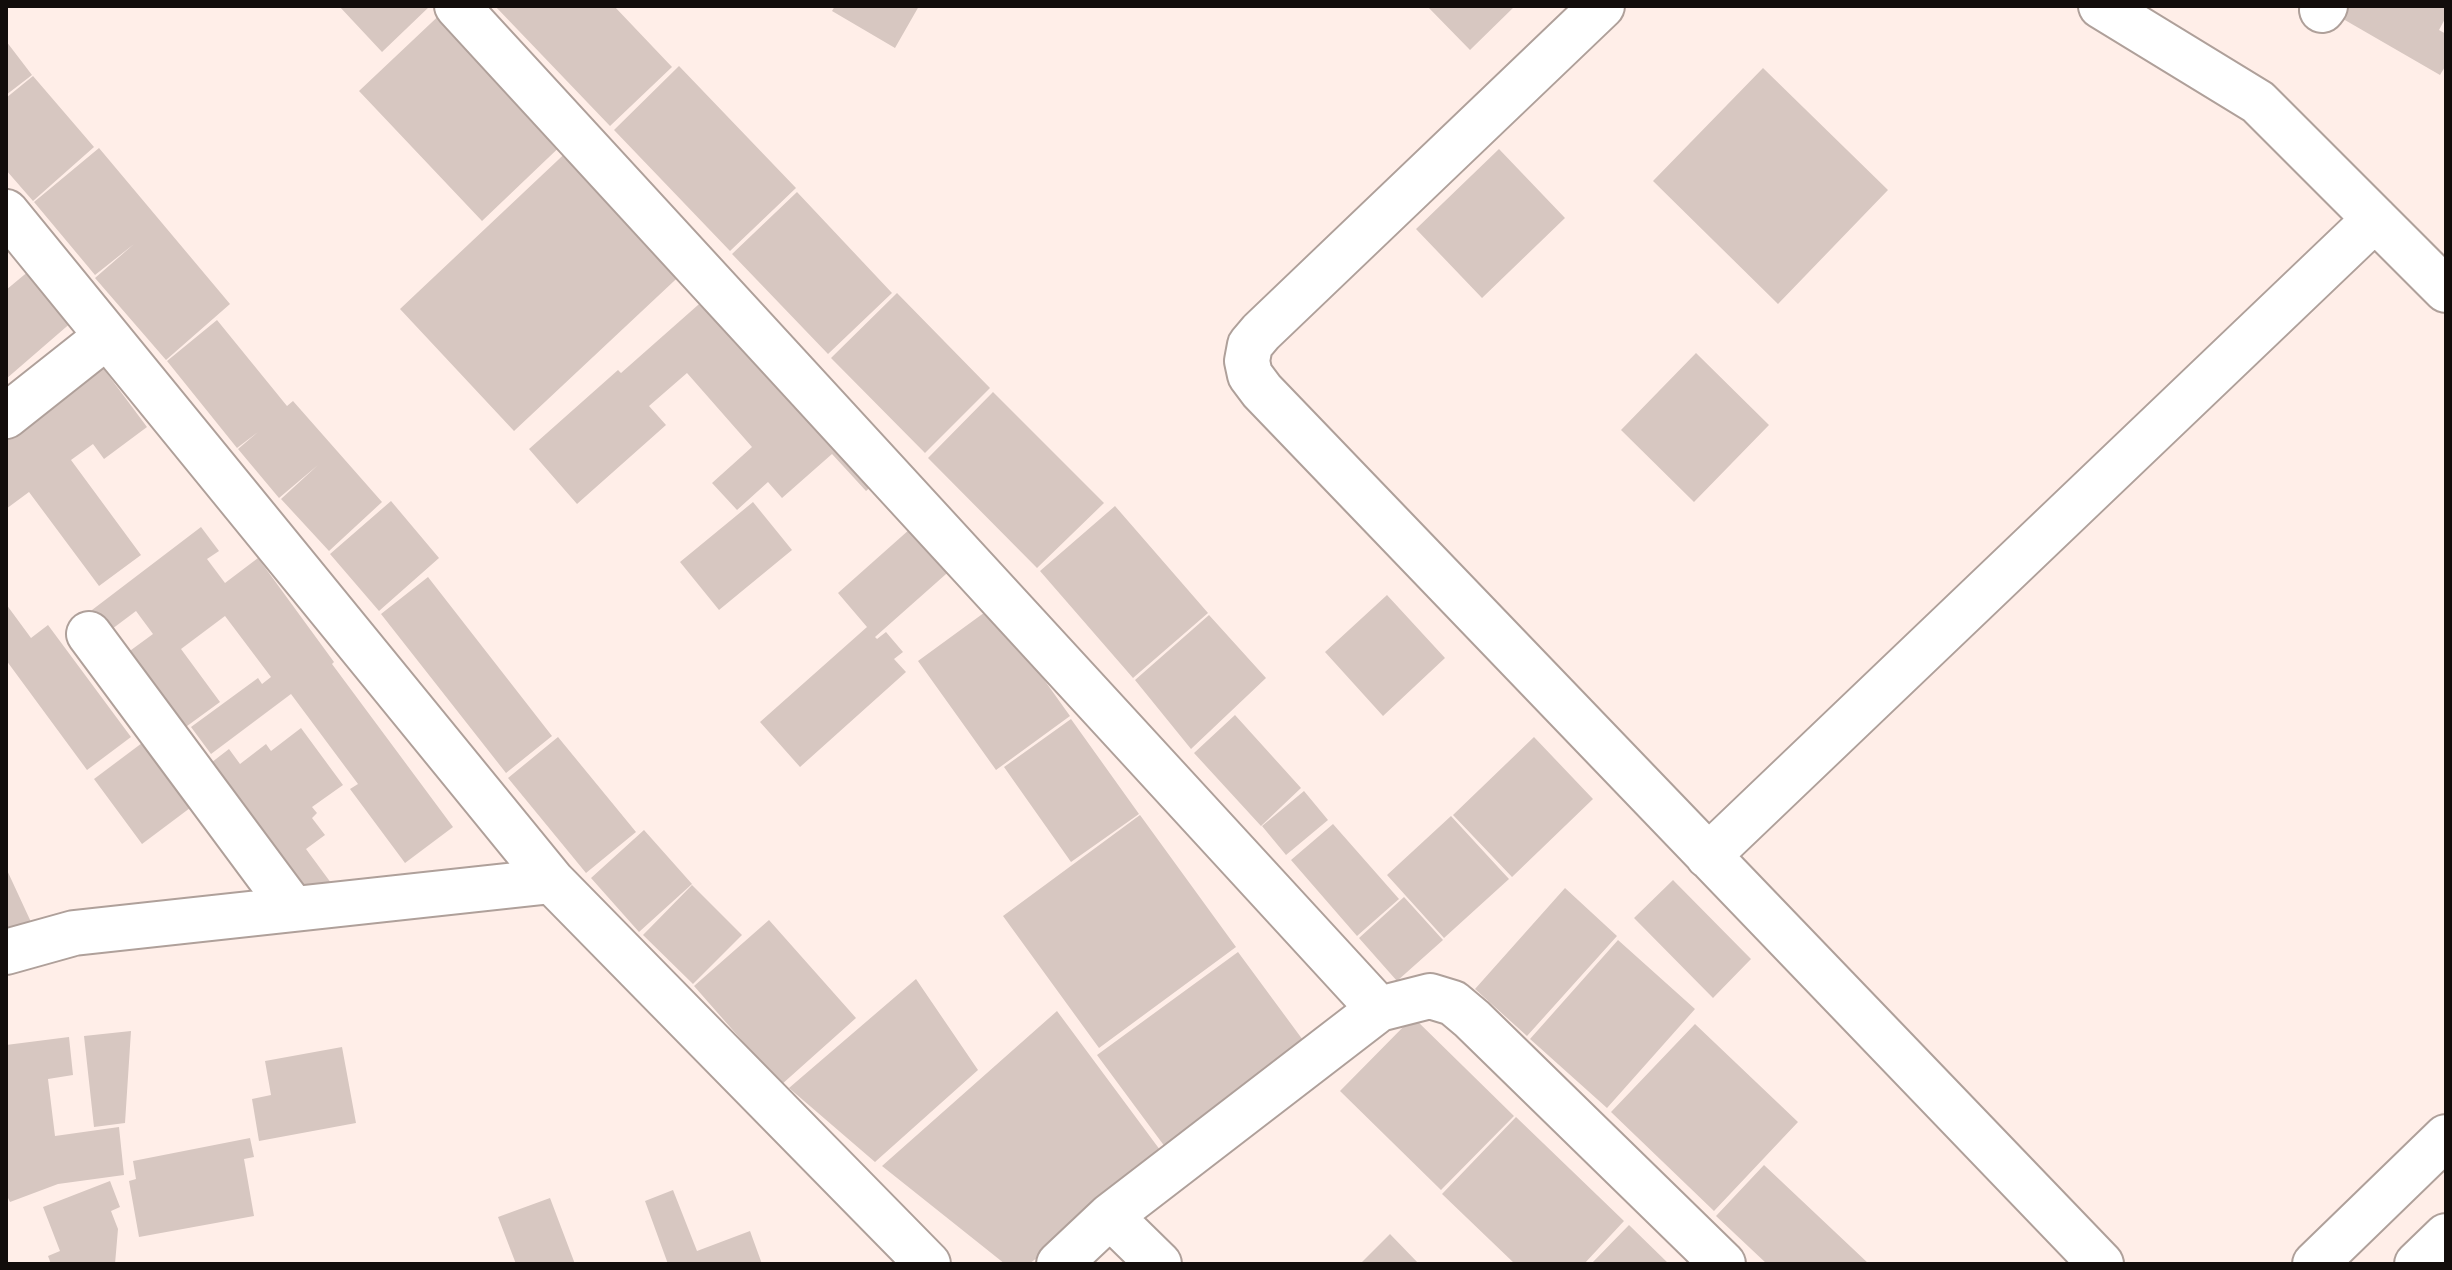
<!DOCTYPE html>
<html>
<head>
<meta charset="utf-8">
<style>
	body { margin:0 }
	#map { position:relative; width:2452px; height:1270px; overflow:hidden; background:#ffeee8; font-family:Literata,serif }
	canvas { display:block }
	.frame { position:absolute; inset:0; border:8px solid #120d0b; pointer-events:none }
</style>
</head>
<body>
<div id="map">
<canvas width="2452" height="1270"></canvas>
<div class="frame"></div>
</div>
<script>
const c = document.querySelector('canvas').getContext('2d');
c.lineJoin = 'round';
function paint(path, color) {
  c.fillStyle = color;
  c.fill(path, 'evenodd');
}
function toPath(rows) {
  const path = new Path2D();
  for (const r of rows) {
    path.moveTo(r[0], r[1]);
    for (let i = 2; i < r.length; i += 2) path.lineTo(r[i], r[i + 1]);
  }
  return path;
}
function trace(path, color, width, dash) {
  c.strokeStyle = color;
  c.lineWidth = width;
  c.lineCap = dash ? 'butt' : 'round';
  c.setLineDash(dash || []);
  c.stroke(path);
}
paint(toPath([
	[339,6,430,6,382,52],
	[495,6,614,6,672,67,610,126],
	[835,6,919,6,895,48,832,11],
	[1427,6,1515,6,1470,50],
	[2335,6,2441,6,2446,9,2446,17,2439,30,2446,34,2446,65,2440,75,2331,12],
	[448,7,570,137,482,221,359,91],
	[6,41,32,75,6,95],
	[679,66,796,188,730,251,614,130],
	[1763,68,1888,190,1778,304,1653,181],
	[33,76,94,147,33,201,6,170,6,98],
	[575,144,689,267,514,431,400,309],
	[99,148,230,304,166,360,95,278,134,244,95,275,34,202],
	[1499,149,1565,218,1482,298,1416,229],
	[797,192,892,293,828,354,732,254],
	[30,270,73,321,6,379,6,290],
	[715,290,963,559,875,637,877,639,886,632,903,652,894,659,906,672,800,767,760,722,867,627,838,593,910,529,872,486,866,491,832,454,782,498,768,482,737,510,712,483,752,447,687,373,649,406,666,425,577,504,529,449,618,370,621,373],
	[897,293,990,388,925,453,831,358],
	[217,320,287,406,293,401,382,502,329,551,281,499,318,465,279,498,238,449,258,432,237,448,167,361],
	[1696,353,1769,425,1694,502,1621,430],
	[103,368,147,427,104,459,93,444,71,460,141,555,99,586,29,492,6,509,6,441],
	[993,392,1104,503,1037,568,928,458],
	[391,501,439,558,379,611,330,554],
	[753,502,792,550,719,610,680,562],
	[1115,506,1208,613,1133,678,1040,571],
	[201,527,219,551,207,559,225,583,258,558,334,662,332,664,453,827,405,863,350,789,358,784,291,694,211,754,191,727,258,678,262,684,271,677,225,616,181,649,220,702,183,729,127,653,153,634,136,611,108,632,92,610],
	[428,577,552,736,506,773,381,614],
	[1387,595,1445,658,1383,716,1325,652],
	[6,604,31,638,48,625,131,737,87,770,6,660],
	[992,607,1070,716,996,770,918,661],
	[1209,615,1266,678,1191,749,1135,680],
	[1235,715,1301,788,1261,826,1194,753],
	[1071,719,1139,814,1071,862,1004,767],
	[301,728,343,785,312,807,317,813,312,818,325,835,306,849,334,887,296,894,203,769,229,749,240,764,266,744,271,751],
	[558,737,636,832,586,873,508,778],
	[1534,737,1593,799,1512,877,1453,815],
	[142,743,190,808,142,844,94,779],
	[1304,791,1328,820,1286,855,1262,826],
	[1140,815,1236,947,1099,1048,1003,916],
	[1451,816,1509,879,1444,938,1387,875],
	[1333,824,1399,899,1357,936,1291,860],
	[644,830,692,884,639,932,591,878],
	[6,868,31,922,6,930],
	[1673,880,1751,959,1713,998,1634,918],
	[692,885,742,935,693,984,643,935],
	[1565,888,1617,936,1527,1036,1475,989],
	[1404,897,1443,940,1397,981,1359,938],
	[769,920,856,1018,781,1085,694,986],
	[1618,940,1695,1009,1607,1108,1530,1039],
	[1238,952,1311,1051,1171,1155,1097,1055],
	[916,979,978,1070,875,1162,789,1088],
	[1057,1011,1166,1158,1029,1264,1005,1264,882,1166],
	[1413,1017,1514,1116,1441,1190,1340,1091],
	[1695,1024,1798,1122,1714,1211,1611,1112],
	[131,1031,125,1123,94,1127,84,1036],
	[69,1037,73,1075,48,1079,55,1136,119,1127,124,1175,58,1184,10,1202,6,1194,6,1045],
	[342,1047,356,1123,259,1141,252,1099,271,1095,265,1061],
	[1516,1117,1624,1221,1584,1264,1515,1264,1442,1194],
	[250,1138,254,1157,244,1159,254,1216,139,1237,129,1181,136,1179,133,1161],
	[1764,1165,1869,1264,1767,1264,1716,1216],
	[110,1181,120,1207,111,1211,118,1229,115,1264,51,1264,48,1256,60,1251,43,1207],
	[673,1190,697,1251,750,1231,762,1264,668,1264,645,1201],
	[550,1198,575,1264,516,1264,498,1217],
	[1629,1225,1669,1264,1591,1264],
	[1390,1234,1419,1264,1360,1264]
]), '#d7c7c1');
const minor = toPath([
	[457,6,1379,1009],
	[1602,6,1261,332,1250,345,1247,361,1250,375,1262,391,2101,1264],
	[2101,6,2258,102,2446,290],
	[2322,10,2325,6],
	[6,212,552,881,928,1264],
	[6,416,107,336],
	[89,634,293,909],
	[1708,856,2375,219],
	[6,952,74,933,552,881],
	[1110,1216,1159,1264],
	[1059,1264,1110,1216,1379,1009,1430,996,1453,1003,1472,1019,1723,1264],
	[2315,1264,2446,1137],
	[2417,1264,2446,1236]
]);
trace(minor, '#afa09a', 48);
trace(minor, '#fff', 44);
</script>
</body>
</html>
